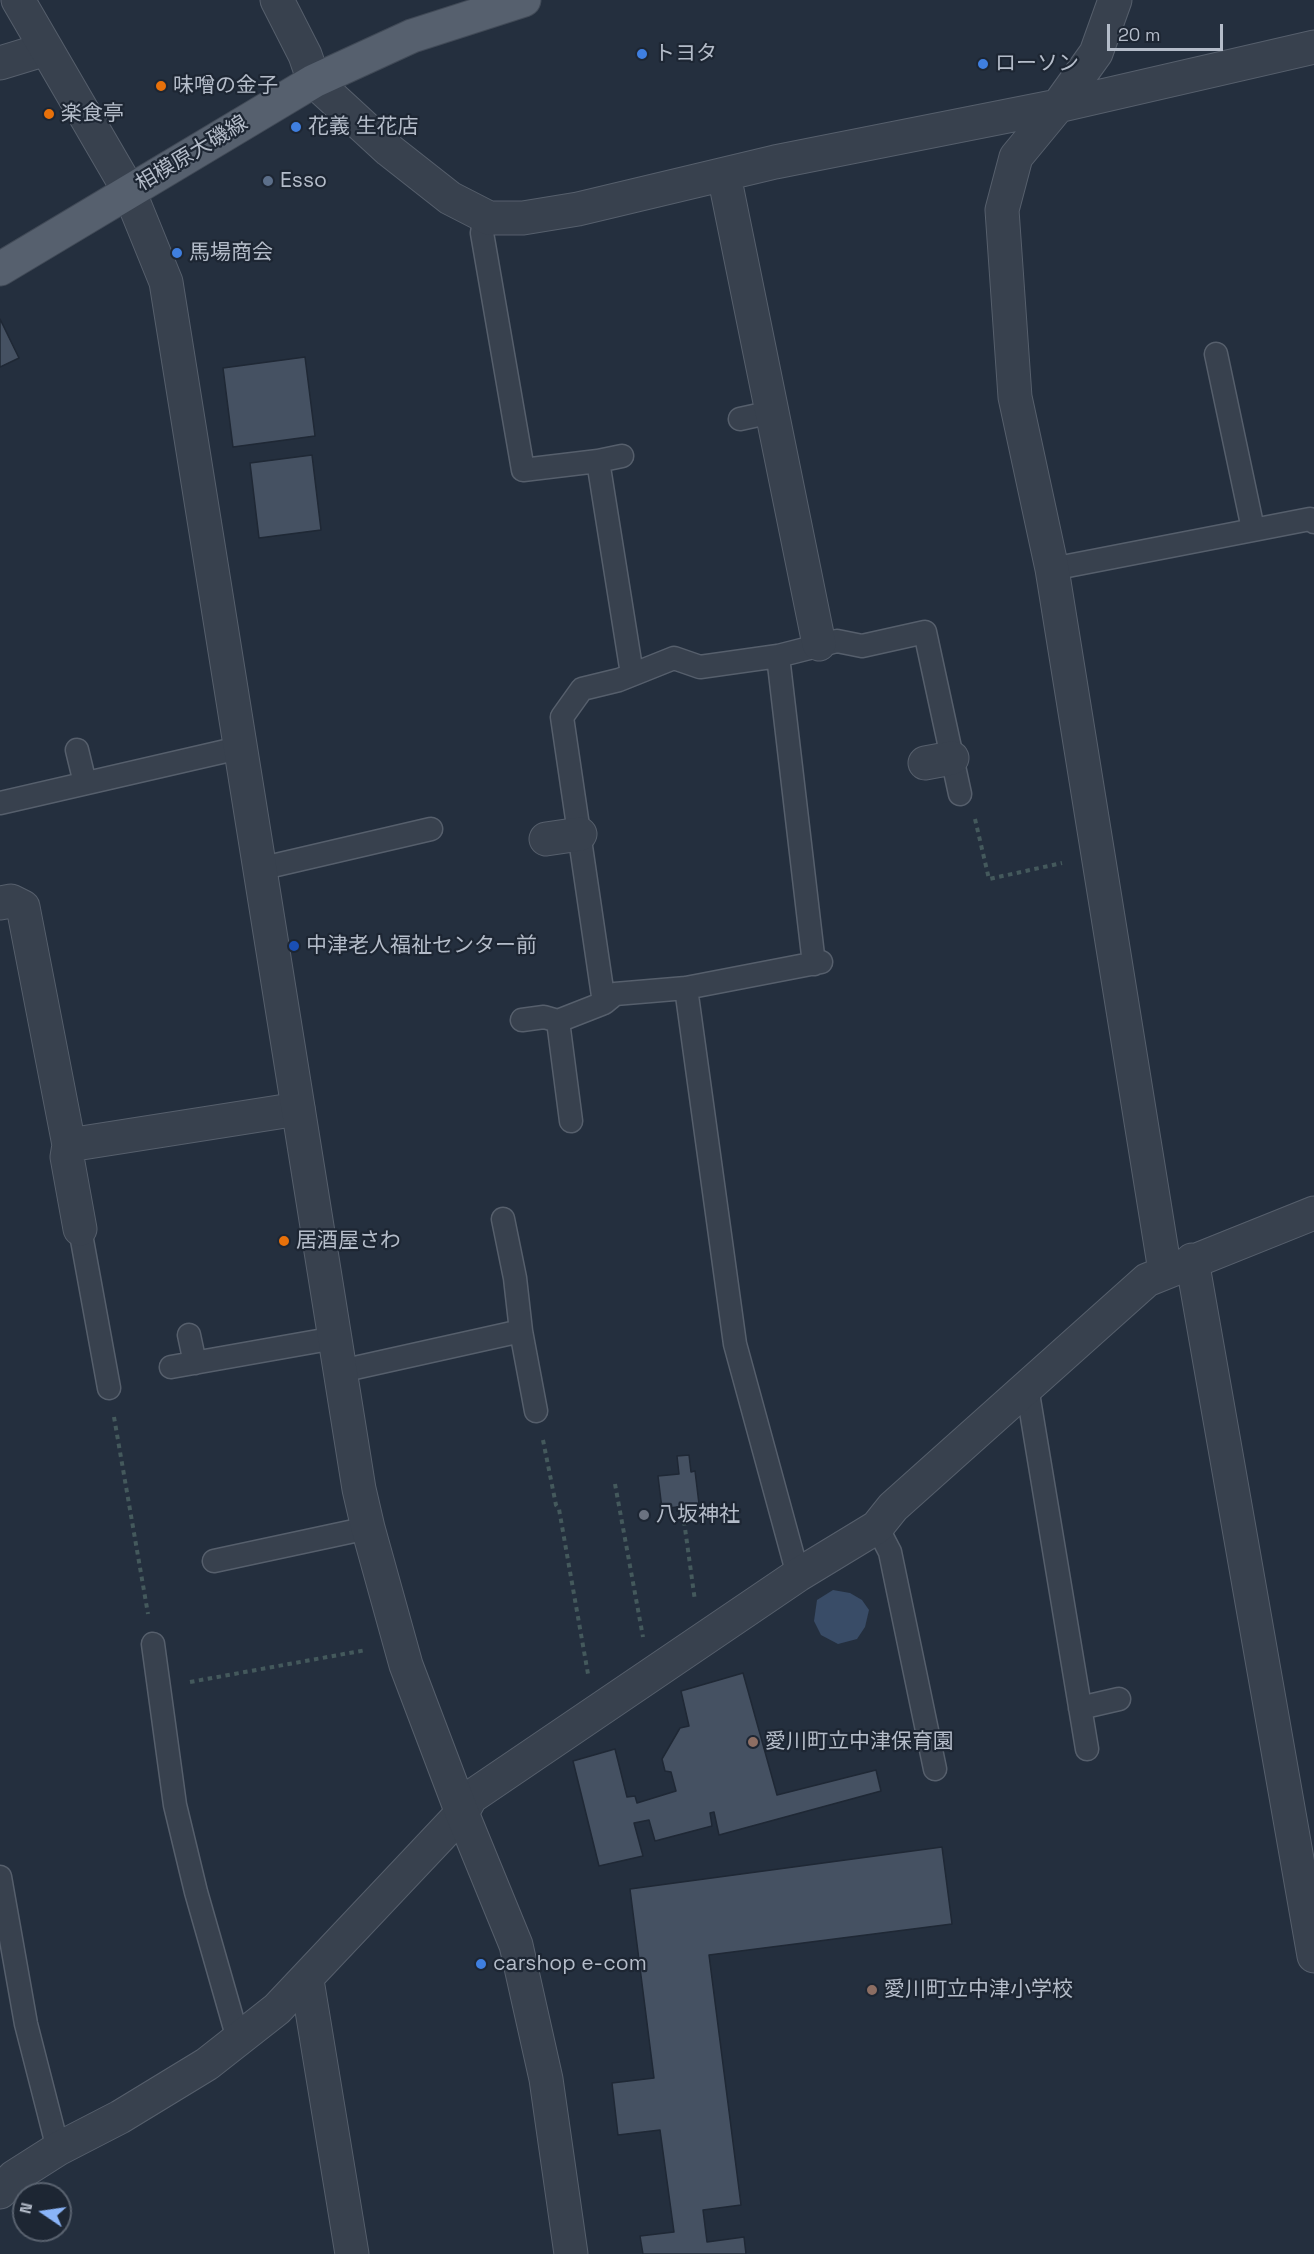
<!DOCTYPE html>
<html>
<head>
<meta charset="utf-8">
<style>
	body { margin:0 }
	#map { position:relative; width:1314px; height:2254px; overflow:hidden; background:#242f3e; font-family:"Space Grotesk",sans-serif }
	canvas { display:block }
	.north { position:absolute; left:12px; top:2182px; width:60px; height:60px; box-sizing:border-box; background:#1d2633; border:2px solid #59626f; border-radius:50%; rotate:283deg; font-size:16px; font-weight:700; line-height:24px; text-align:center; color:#b4bcc9 }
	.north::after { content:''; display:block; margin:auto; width:21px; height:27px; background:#8ab4f8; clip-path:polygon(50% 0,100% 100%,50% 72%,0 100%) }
	.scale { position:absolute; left:1107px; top:24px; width:116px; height:27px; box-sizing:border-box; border:3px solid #b4bcc9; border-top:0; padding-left:8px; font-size:18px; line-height:21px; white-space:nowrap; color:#b4bcc9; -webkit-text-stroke:4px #1d2633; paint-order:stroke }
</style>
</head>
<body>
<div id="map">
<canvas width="1314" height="2254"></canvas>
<div class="north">N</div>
<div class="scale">20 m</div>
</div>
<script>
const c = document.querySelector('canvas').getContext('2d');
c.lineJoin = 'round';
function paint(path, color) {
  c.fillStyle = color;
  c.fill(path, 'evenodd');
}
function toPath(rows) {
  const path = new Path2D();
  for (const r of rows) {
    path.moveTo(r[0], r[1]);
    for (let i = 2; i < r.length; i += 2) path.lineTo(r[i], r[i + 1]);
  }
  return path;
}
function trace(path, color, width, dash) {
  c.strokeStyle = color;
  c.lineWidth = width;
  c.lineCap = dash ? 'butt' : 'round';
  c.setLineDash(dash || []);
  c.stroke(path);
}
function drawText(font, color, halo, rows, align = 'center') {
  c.font = font + ' "Space Grotesk","Noto Sans JP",sans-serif';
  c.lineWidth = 4.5;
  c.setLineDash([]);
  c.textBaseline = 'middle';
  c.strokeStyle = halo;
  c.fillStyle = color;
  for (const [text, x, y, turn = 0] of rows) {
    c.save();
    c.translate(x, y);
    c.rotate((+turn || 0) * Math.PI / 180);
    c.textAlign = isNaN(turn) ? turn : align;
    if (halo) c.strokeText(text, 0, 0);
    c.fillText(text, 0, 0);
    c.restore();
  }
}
paint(toPath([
	[833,1590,850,1593,862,1600,869,1610,865,1627,857,1639,838,1644,821,1635,814,1621,817,1600]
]), '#394c67');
const building = toPath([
	[0,319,19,358,0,367,0,319],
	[305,357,315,436,233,447,223,368,305,357],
	[312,455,321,530,259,538,250,463,312,455],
	[689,1455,691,1472,695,1471,699,1504,662,1509,658,1476,679,1474,677,1456,689,1455],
	[743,1673,777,1795,876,1770,881,1791,719,1835,714,1812,710,1813,712,1826,655,1841,649,1820,634,1823,643,1856,599,1866,573,1761,615,1749,627,1797,635,1796,637,1803,676,1791,671,1772,665,1771,662,1759,680,1728,689,1726,681,1691,743,1673],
	[942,1847,952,1924,709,1955,741,2205,703,2210,707,2242,744,2237,746,2254,643,2254,640,2236,674,2232,660,2130,618,2135,612,2083,654,2078,630,1889,942,1847]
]);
paint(building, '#455162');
trace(building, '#1f2835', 1.5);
const service = toPath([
	[485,216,482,233,523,470,598,461,632,674],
	[1216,354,1253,529],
	[740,419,772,412],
	[598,461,622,456],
	[1052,569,1310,519,1314,522],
	[778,656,814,964],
	[77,750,85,783],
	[0,803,239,748],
	[259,869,431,829],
	[821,962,686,988,615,994,604,1003,562,717,582,689,619,680,674,658,700,667,778,656,837,641,862,646,925,632,960,794],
	[686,988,735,1344,798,1575],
	[522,1020,544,1017,558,1021],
	[571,1121,558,1021,604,1003],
	[503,1219,515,1278,521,1331],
	[80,1229,109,1388],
	[189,1335,195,1363],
	[171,1367,335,1338],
	[341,1371,521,1331,536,1411],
	[1027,1387,1087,1749],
	[877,1527,890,1552,935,1769],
	[214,1561,368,1528],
	[153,1644,175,1805,196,1892,238,2039],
	[1080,1708,1119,1699],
	[0,1877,26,2024,58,2149]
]);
const minor = toPath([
	[277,0,305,55,314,81,389,150,450,198,489,218,523,218,578,209,775,162,1058,106,1314,47],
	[1115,0,1096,53,1058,106,1016,157,1002,210,1015,397,1052,569,1165,1271],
	[0,63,46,49],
	[724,175,819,644],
	[925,763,952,758],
	[546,839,580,834],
	[0,903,11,901,23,907,69,1145,67,1157,80,1229],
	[69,1145,298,1109],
	[1192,1260,1314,1956],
	[307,1980,352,2254],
	[0,2192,14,2177,58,2149,120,2117,207,2064,277,2009,462,1813,471,1797,798,1575,877,1527,893,1507,1147,1280,1314,1213]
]);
const tertiary = toPath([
	[18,0,129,191,166,282,359,1489,368,1528,406,1665,462,1813,516,1945,546,2079,571,2254]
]);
const primary = toPath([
	[0,269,314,81,412,36,524,0]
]);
trace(service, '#565f6c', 25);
trace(minor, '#565f6c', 35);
trace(tertiary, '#565f6c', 35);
trace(primary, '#414a57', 35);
trace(toPath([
	[975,819,989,879,1062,863],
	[114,1417,148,1614],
	[543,1440,556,1505,559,1509,588,1674],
	[615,1484,643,1637],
	[684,1521,695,1601],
	[190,1682,366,1650]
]), '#44595c', 4, [4.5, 4.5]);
trace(service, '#38414e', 22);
trace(minor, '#38414e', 33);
trace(tertiary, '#38414e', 33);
trace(primary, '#56606e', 33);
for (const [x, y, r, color] of [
	[642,54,6,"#3f7fe0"],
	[983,64,6,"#3f7fe0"],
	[161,86,6,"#e8710a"],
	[49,114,6,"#e8710a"],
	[296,127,6,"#3f7fe0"],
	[268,181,6,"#5c6f8a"],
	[177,253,6,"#3f7fe0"],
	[294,946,6,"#1a4fb4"],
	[284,1241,6,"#e8710a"],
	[644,1515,6,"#6b7280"],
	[753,1742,6,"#8d6e63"],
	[481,1964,6,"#3f7fe0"],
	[872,1990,6,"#8d6e63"]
]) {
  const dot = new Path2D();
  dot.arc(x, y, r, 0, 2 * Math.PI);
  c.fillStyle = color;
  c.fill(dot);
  trace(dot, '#1d2633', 2);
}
drawText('21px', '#b4bcc9', '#1d2633', [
	["トヨタ",654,54],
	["ローソン",995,64],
	["味噌の金子",173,86],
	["楽食亭",61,114],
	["花義 生花店",308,127],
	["Esso",280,181],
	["馬場商会",189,253],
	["中津老人福祉センター前",306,946],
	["居酒屋さわ",296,1241],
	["八坂神社",656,1515],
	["愛川町立中津保育園",765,1742],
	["carshop e-com",493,1964],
	["愛川町立中津小学校",884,1990]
], 'left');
drawText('21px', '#b4bcc9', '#1d2633', [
	["相模原大磯線",192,154,-31]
]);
</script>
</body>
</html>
